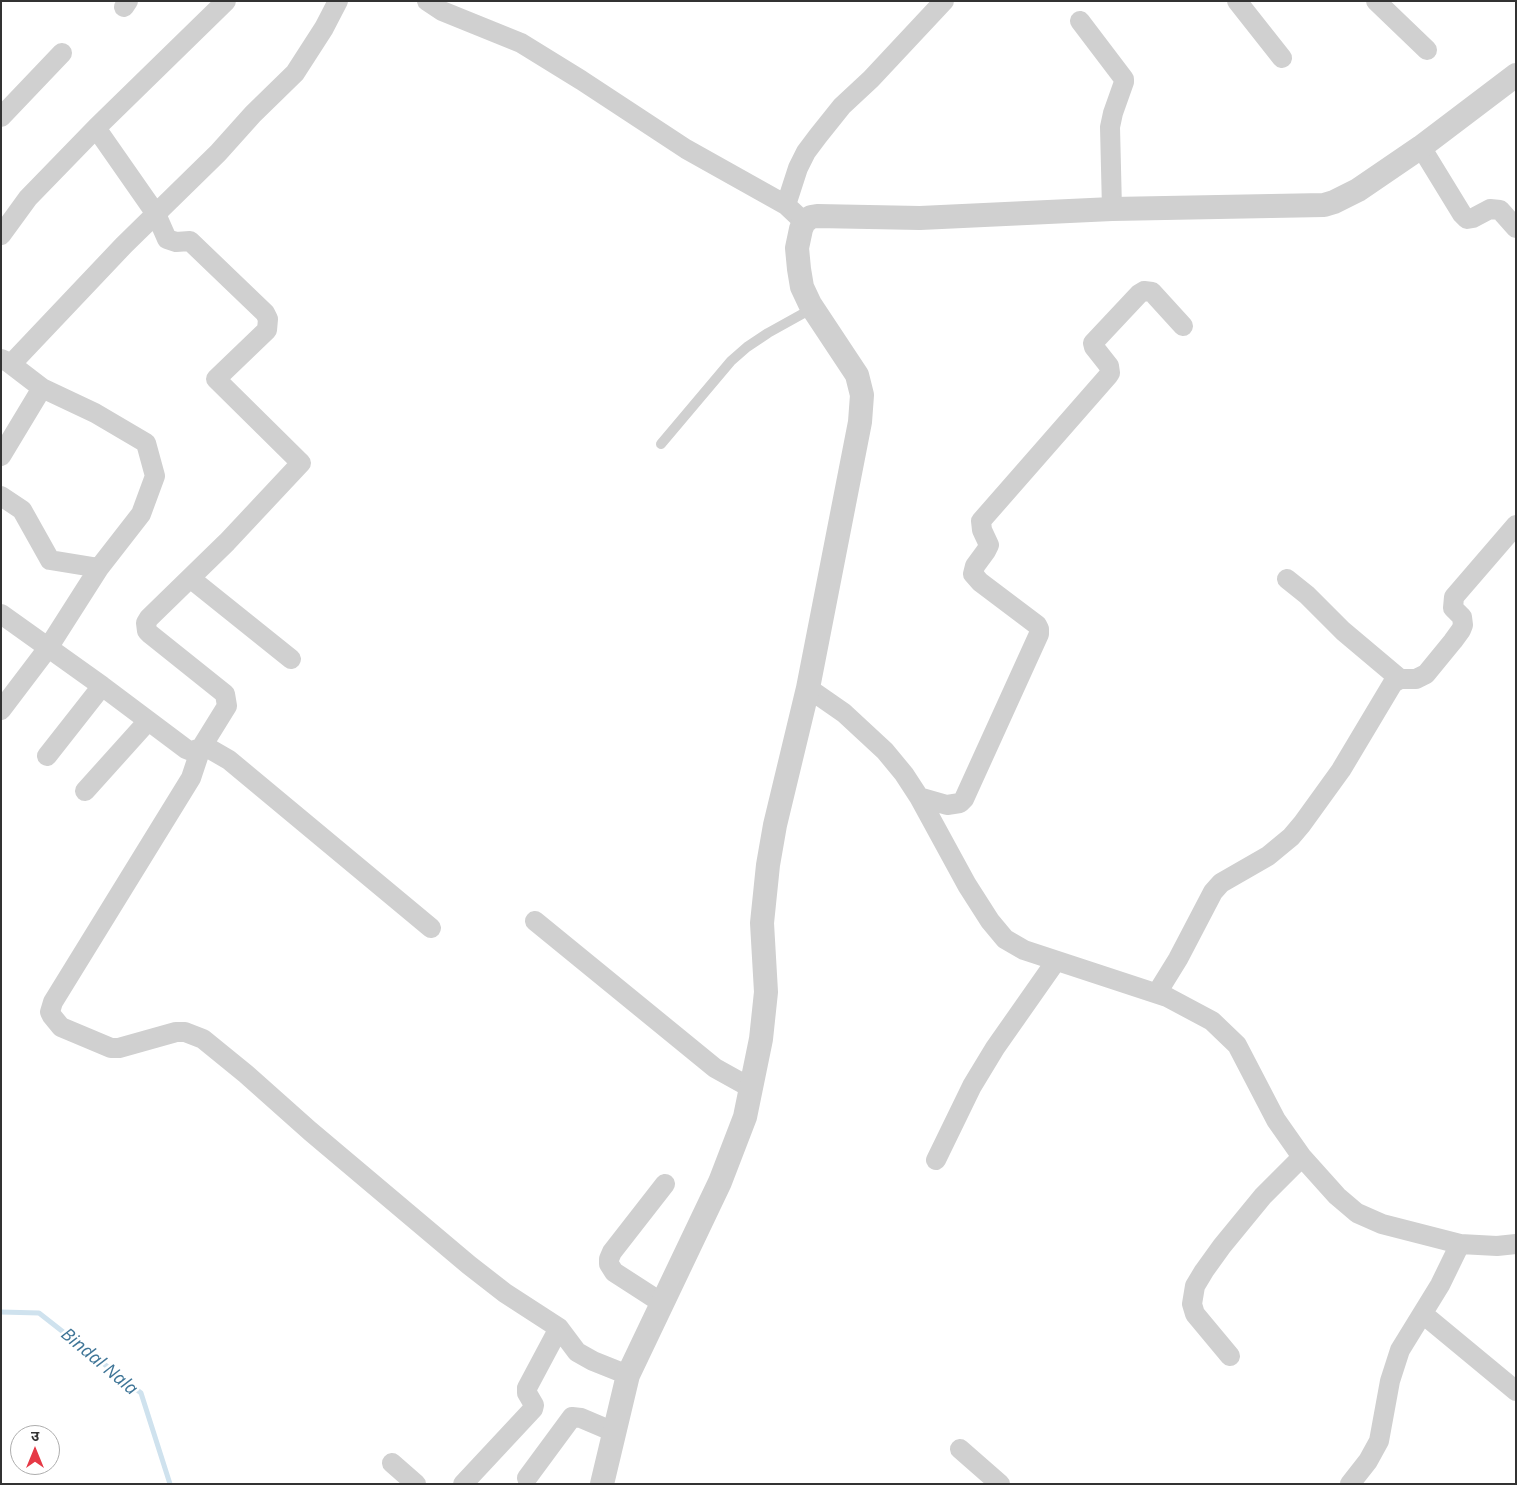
<!DOCTYPE html>
<html>
<head>
<meta charset="utf-8">
<style>
	body { margin:0 }
	#map { position:relative; width:1517px; height:1485px; overflow:hidden; background:#fff; font-family:"Open Sans","Noto Sans Devanagari",sans-serif }
	canvas { display:block }
	.frame { position:absolute; inset:0; border:2px solid #333; pointer-events:none }
	.north { position:absolute; left:10px; top:1425px; width:50px; height:50px; box-sizing:border-box; background:#fff; border:1px solid #adadad; border-radius:50%; rotate:0deg; font-size:14px; font-weight:700; line-height:20px; text-align:center; color:#333 }
	.north::after { content:''; display:block; margin:auto; width:18px; height:22px; background:#e63946; clip-path:polygon(50% 0,100% 100%,50% 72%,0 100%) }
</style>
</head>
<body>
<div id="map">
<canvas width="1517" height="1485"></canvas>
<div class="frame"></div>
<div class="north">उ</div>
</div>
<script>
const c = document.querySelector('canvas').getContext('2d');
c.lineJoin = 'round';
function toPath(rows) {
  const path = new Path2D();
  for (const r of rows) {
    path.moveTo(r[0], r[1]);
    for (let i = 2; i < r.length; i += 2) path.lineTo(r[i], r[i + 1]);
  }
  return path;
}
function trace(path, color, width, dash) {
  c.strokeStyle = color;
  c.lineWidth = width;
  c.lineCap = dash ? 'butt' : 'round';
  c.setLineDash(dash || []);
  c.stroke(path);
}
function drawText(font, color, halo, rows, align = 'center') {
  c.font = font + ' "Open Sans",sans-serif';
  c.lineWidth = 5;
  c.setLineDash([]);
  c.textBaseline = 'middle';
  c.strokeStyle = halo;
  c.fillStyle = color;
  for (const [text, x, y, turn = 0] of rows) {
    c.save();
    c.translate(x, y);
    c.rotate((+turn || 0) * Math.PI / 180);
    c.textAlign = isNaN(turn) ? turn : align;
    if (halo) c.strokeText(text, 0, 0);
    c.fillText(text, 0, 0);
    c.restore();
  }
}
trace(toPath([
	[1,1312,39,1313,141,1393,170,1484]
]), '#cfe2ee', 5);
trace(toPath([
	[661,444,731,361,747,347,768,333,813,308]
]), '#d0d0d0', 10);
trace(toPath([
	[427,1,442,11,521,43,581,80,686,149,786,205,804,222],
	[1237,1,1282,58],
	[1376,1,1427,50],
	[124,7,128,1],
	[1080,21,1124,79,1124,82,1113,113,1110,127,1112,209],
	[1,117,62,53],
	[1421,147,1462,214,1467,219,1473,218,1490,209,1500,210,1516,228],
	[786,205,798,168,806,152,818,136,842,106,871,79,944,1],
	[1,235,28,198,96,128],
	[1,359,8,362,15,360,124,245,218,153,253,114,295,73,324,28,338,1],
	[1,456,42,388],
	[1,496,22,510,50,560,99,568,141,514,155,476,146,443,95,413,42,388,8,362],
	[190,578,291,659],
	[1287,579,1307,595,1343,631,1400,679],
	[1,614,102,686,186,749,191,751,201,748,227,706,225,694,150,634,147,631,146,623,149,618,227,542,301,463,216,379,267,330,268,319,265,313,190,241,176,242,167,239,156,214,96,128,226,1],
	[808,688,844,713,885,751,904,774,919,797,967,885,990,921,1005,939,1024,950,1167,997,1212,1021,1237,1045,1276,1120,1302,1157,1337,1196,1357,1213,1382,1224,1460,1244,1497,1246,1516,1244],
	[1,710,48,648,99,568],
	[203,745,229,760,431,928],
	[201,748,191,778,53,1002,50,1012,52,1016,61,1027,111,1048,119,1048,176,1032,185,1032,203,1039,246,1074,310,1131,469,1265,505,1293,559,1328,577,1352,593,1361,628,1375],
	[47,756,102,686],
	[85,791,148,721],
	[919,797,947,805,960,803,964,799,1039,634,1039,629,1037,625,980,582,973,574,975,566,986,551,989,545,982,530,981,521,1108,376,1110,373,1109,366,1094,347,1093,343,1139,294,1144,291,1152,292,1183,326],
	[535,921,715,1068,751,1088],
	[1157,993,1178,959,1213,892,1221,883,1268,856,1291,837,1302,824,1341,770,1393,683,1400,679,1416,679,1426,674,1453,641,1461,630,1463,625,1462,617,1453,608,1454,597,1516,525],
	[936,1160,972,1086,995,1048,1056,961],
	[662,1303,614,1272,609,1264,609,1259,612,1252,665,1184],
	[1423,1314,1516,1391],
	[1230,1356,1195,1314,1192,1304,1195,1286,1204,1271,1222,1246,1263,1196,1302,1157],
	[960,1449,1000,1484],
	[392,1463,416,1484],
	[527,1478,572,1417,581,1418,614,1432],
	[463,1484,533,1409,534,1405,527,1393,527,1388,559,1328],
	[1350,1484,1368,1461,1379,1441,1390,1381,1400,1350,1440,1285,1460,1244]
]), '#d0d0d0', 20);
trace(toPath([
	[602,1484,628,1375,720,1182,745,1117,761,1039,766,992,762,923,768,865,775,825,808,688,860,422,862,395,857,375,810,304,802,287,799,269,797,248,801,229,804,222,811,217,817,216,920,218,1112,209,1324,205,1334,202,1358,190,1380,175,1421,147,1516,75]
]), '#d0d0d0', 24);
drawText('italic 18px', '#3f7597', '#fff', [
	["Bindal Nala",99,1362,40]
]);
</script>
</body>
</html>
